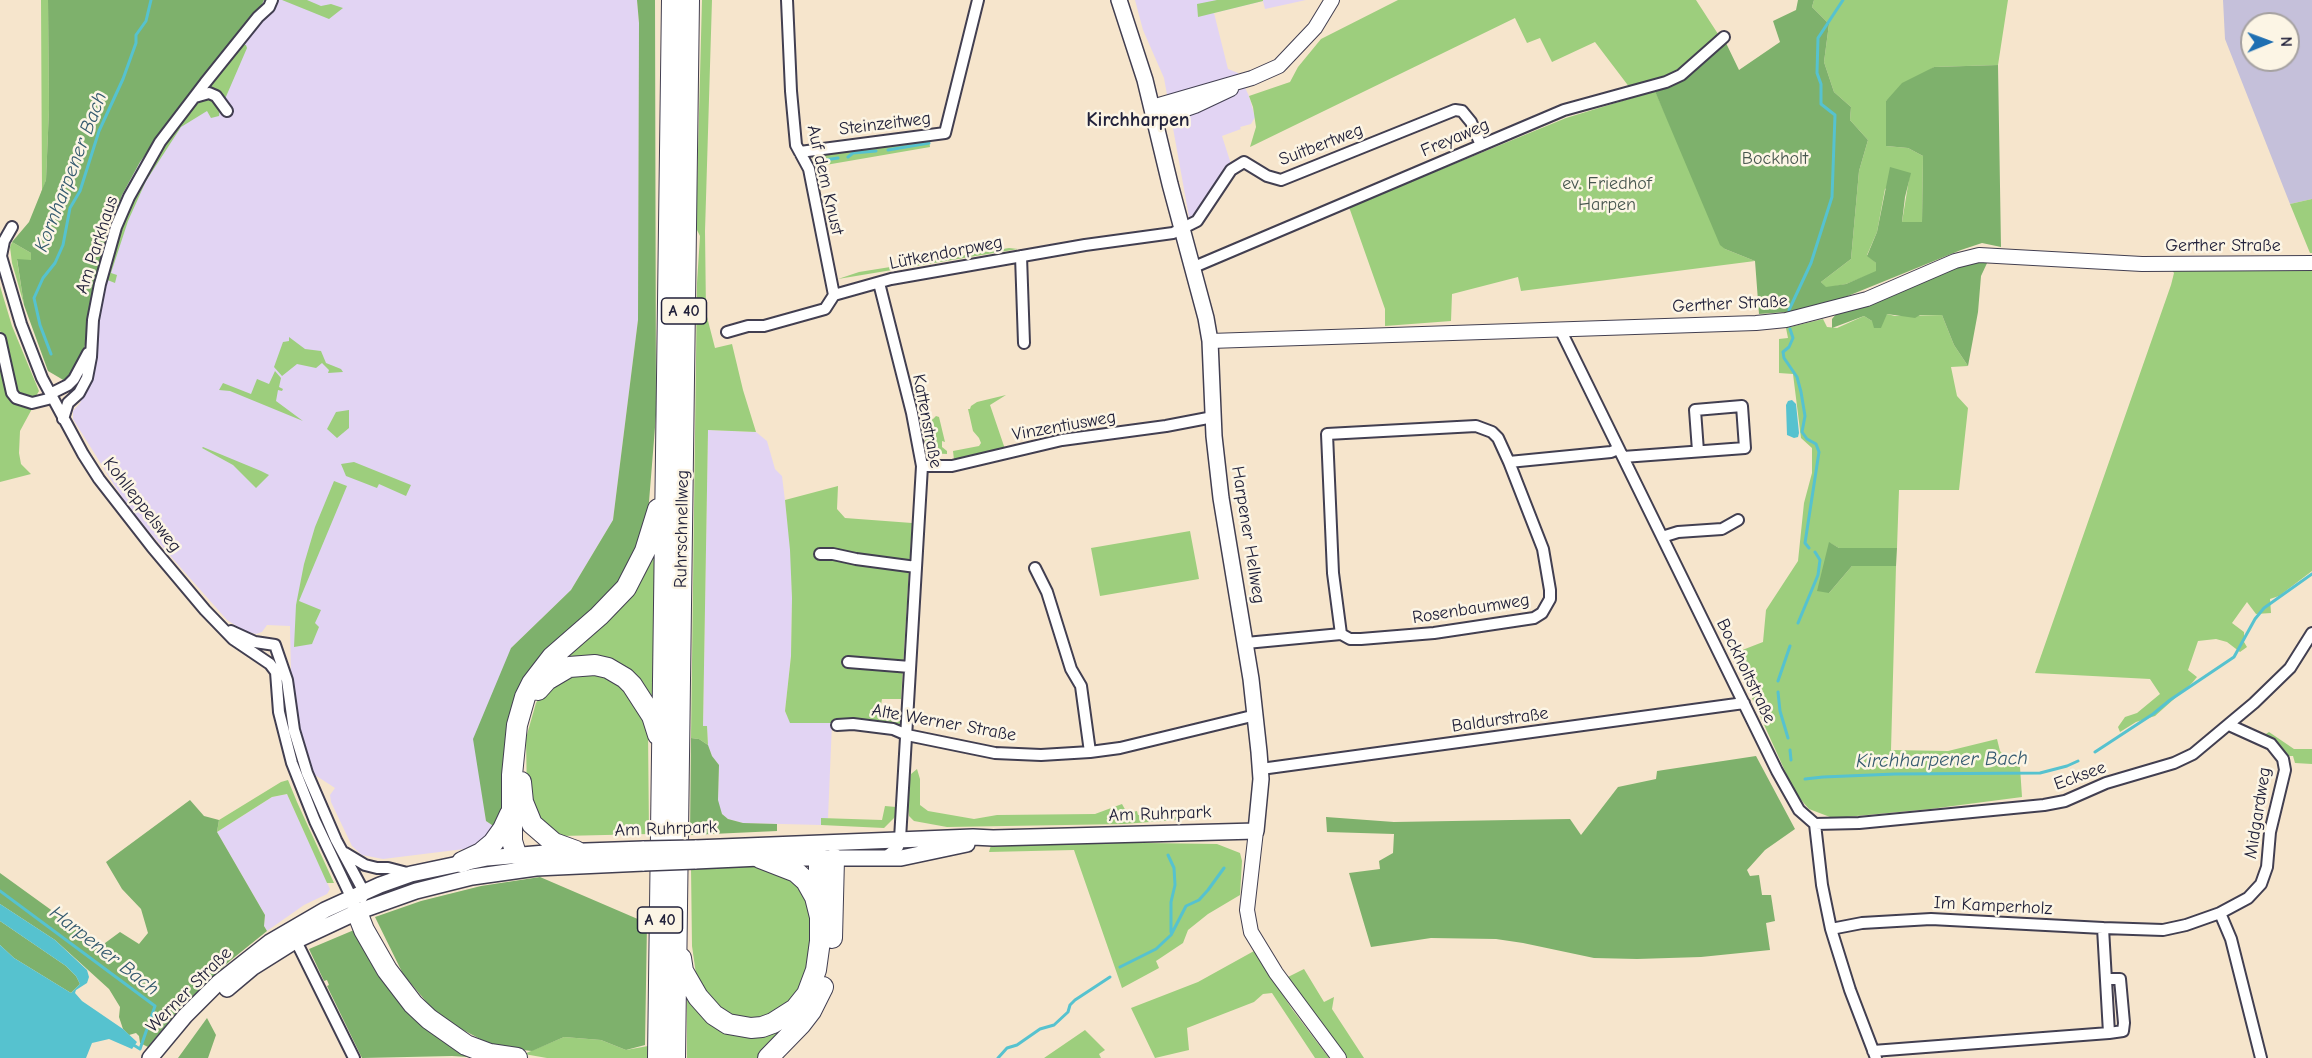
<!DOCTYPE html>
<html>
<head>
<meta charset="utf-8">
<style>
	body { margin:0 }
	#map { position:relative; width:2312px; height:1058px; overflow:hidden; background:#f6e5cc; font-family:"Comic Neue",sans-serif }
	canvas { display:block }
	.north { position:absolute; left:2240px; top:12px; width:60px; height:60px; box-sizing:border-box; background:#fcf5e5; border:2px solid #a5a1a1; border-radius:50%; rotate:89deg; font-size:16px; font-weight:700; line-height:24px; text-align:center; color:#22223b }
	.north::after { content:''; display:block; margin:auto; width:21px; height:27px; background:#1f6fb2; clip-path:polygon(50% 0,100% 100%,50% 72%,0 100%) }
</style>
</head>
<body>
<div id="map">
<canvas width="2312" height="1058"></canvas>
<div class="north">N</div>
</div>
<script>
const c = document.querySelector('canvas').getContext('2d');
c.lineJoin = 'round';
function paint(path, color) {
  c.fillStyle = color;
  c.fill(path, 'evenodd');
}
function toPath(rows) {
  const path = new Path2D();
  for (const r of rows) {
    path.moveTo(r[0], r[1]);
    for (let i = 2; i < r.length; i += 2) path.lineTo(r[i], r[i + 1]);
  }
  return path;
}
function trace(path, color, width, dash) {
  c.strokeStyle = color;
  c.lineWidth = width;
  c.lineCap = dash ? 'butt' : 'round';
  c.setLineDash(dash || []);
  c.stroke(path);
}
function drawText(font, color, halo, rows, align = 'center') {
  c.font = font + ' "Comic Neue",sans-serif';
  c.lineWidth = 5;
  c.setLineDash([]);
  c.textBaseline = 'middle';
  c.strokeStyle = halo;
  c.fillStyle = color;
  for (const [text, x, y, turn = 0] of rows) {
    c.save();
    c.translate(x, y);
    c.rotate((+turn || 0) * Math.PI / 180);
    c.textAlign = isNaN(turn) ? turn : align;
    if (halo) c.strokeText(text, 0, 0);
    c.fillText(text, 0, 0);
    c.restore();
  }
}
paint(toPath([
	[264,0,637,0,639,23,638,320,613,520,571,590,511,648,481,786,486,821,495,827,475,846,464,849,383,859,362,855,352,846,331,802,330,795,335,788,315,775,312,778,296,717,291,675,290,626,267,625,262,632,256,634,244,631,227,620,150,533,123,499,73,419,73,411,81,402,65,381,84,351,94,281,122,195,140,162,198,83,260,9],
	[1135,0,1306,0,1265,9,1263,1,1214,13,1228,69,1238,73,1249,96,1255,117,1251,124,1240,127,1241,129,1222,136,1231,164,1202,209,1192,217,1189,217,1164,78,1143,30],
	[708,430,756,432,767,441,775,469,782,476,791,550,792,598,791,656,785,711,791,723,832,723,828,818,821,818,821,825,743,823,728,819,722,814,718,805,719,765,712,756,708,745,707,727,703,726],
	[287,794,330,889,327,894,304,905,267,931,264,926,265,915,217,832,272,797]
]), '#e2d4f3');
paint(toPath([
	[2223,0,2312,0,2312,199,2290,204,2225,39],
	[2252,24,2288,24,2288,60,2252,60]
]), '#c5c0da');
paint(toPath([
	[41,0,48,0,49,109,46,180,37,207,42,190],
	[282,0,307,0,321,6,331,4,343,8,329,19],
	[702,0,712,0,705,231,706,313,715,348,732,344,743,390,756,432,708,430,703,726,707,726,708,745,699,739,691,738,697,283,700,236,696,228],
	[1217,0,1263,0,1263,1,1198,17,1197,4],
	[1398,0,1696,0,1718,34,1677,71,1652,83,1630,88,1595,42,1552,62,1540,38,1527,43,1515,18,1250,147,1256,127,1253,107,1249,96,1290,82,1298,67,1321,39],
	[1814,0,2008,0,1998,65,1934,67,1886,101,1886,146,1908,148,1923,156,1922,222,1902,222,1910,173,1885,189,1877,232,1867,255,1876,263,1876,272,1846,284,1826,288,1821,282,1851,259,1859,171,1868,140,1850,120,1851,107,1834,92,1824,62,1829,24,1812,7],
	[243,44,246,45,247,48,225,99,219,91,210,87],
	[1655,91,1725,249,1755,261,1521,291,1518,277,1452,294,1451,321,1385,326,1385,309,1349,207,1566,118],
	[210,98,220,107,219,116,211,118,207,111,181,127,146,181,128,221,111,273,117,275,115,283,105,279,122,225,133,198,167,140,198,101],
	[929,139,930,147,814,167,812,156],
	[2312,199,2312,253,2310,253,2290,204],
	[12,242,31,253,31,261,17,260,24,305,12,263,10,247],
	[1009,248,1018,249,838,279,859,272],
	[2312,267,2312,571,2279,596,2270,599,2271,613,2256,614,2247,602,2232,623,2244,632,2244,642,2247,647,2240,652,2227,642,2216,639,2198,641,2188,670,2197,677,2192,683,2155,716,2136,722,2120,732,2118,727,2125,717,2137,713,2160,694,2150,679,2035,673,2171,285,2174,273,2172,270],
	[0,286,12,326,39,391,36,396,31,398,19,396,14,387,6,343,0,331],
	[1887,314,1895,316,1942,315,1954,345,1968,366,1951,367,1957,396,1968,408,1959,490,1899,490,1897,548,1839,548,1830,543,1827,557,1829,593,1852,566,1896,566,1891,750,1948,751,1997,739,2000,751,2011,763,2020,767,2022,797,1930,809,1846,817,1830,817,1809,809,1795,793,1732,654,1763,642,1766,610,1798,561,1804,503,1812,473,1812,448,1801,438,1793,374,1779,373,1779,339,1788,338,1786,328,1823,319,1827,327,1837,328,1864,316,1872,321],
	[289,337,305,349,321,351,326,363,341,369,343,372,328,373,329,370,322,363,316,368,297,364,282,376,274,367,283,342,289,341],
	[0,355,8,395,19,406,33,407,20,431,19,453,21,464,31,474,0,482],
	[275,371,281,378,279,387,283,389,282,391,278,390,276,401,303,421,230,391,219,390,223,383,251,394,257,379,269,384],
	[1006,395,990,405,1005,449,957,461,954,460,953,451,979,446,981,443,979,438,973,431,968,409,970,409,971,406,977,402],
	[349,410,349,428,337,438,327,429,336,412],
	[936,416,939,417,945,442,942,441,942,447,947,451,947,454,929,453,926,445,921,418,930,417,933,419],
	[203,447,261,471,269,475,256,488,233,465,202,448],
	[354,462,411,485,406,496,379,484,377,488,346,476,341,464],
	[334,481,347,486,299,601,321,610,315,623,319,627,312,644,294,647,296,605,304,564,315,527],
	[838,486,837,509,845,518,912,523,901,699,882,699,880,711,901,716,901,726,832,726,832,723,790,723,785,711,791,656,792,598,790,550,785,500],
	[1190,531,1199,579,1100,596,1091,548],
	[655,539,652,708,629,675,543,675],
	[596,670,631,692,648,731,649,834,561,836,546,828,527,800,526,738,536,703,545,688,557,678],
	[2269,732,2294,749,2312,749,2312,764,2295,763,2293,756,2281,756,2261,737],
	[917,769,920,779,920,805,928,811,974,819,997,815,1095,814,1122,804,1127,813,1137,811,1138,815,1177,817,1177,820,1124,824,947,827,914,821,909,816,907,795,911,774],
	[288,780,297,802,334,883,327,883,287,794,272,797,217,832,219,820,281,782],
	[885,806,896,807,895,817,884,828,821,825,821,818,882,820],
	[1081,842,1217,844,1240,853,1242,861,1240,895,1208,914,1188,930,1183,943,1156,961,1159,968,1122,988,1074,850,989,852,991,845],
	[761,865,790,873,812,904,809,975,784,1012,744,1021,719,1011,697,981,692,946,691,868],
	[1254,951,1292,1009,1329,1058,1315,1058,1272,993,1263,994,1254,1002,1187,1028,1189,1050,1155,1058,1131,1008,1198,982],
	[1304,969,1324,1002,1334,997,1332,1009,1364,1058,1344,1058,1332,1044,1288,977],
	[817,986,761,1058,687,1058,687,989,741,1032],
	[1085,1030,1105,1050,1099,1054,1101,1058,1044,1058],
	[564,1037,601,1040,626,1050,648,1046,648,1058,547,1058,524,1054]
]), '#9dce7d');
paint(toPath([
	[48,0,264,0,260,9,198,83,140,162,122,195,94,281,84,351,75,371,65,381,48,371,24,305,17,259,31,260,31,253,12,242,29,222,46,180,49,109],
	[637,0,655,0,656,415,648,514,635,562,613,591,533,670,503,770,501,811,495,827,486,821,473,739,511,648,571,590,613,520,638,320,639,23],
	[1798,0,1814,0,1812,7,1829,24,1824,62,1834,92,1851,107,1850,120,1868,140,1859,171,1851,259,1821,282,1826,287,1846,284,1876,271,1876,263,1867,256,1877,232,1890,167,1911,173,1905,197,1902,222,1922,222,1923,156,1908,148,1886,146,1886,101,1902,83,1934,67,1998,65,2001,247,1982,243,1961,250,1833,302,1799,311,1759,314,1755,261,1725,249,1720,245,1654,89,1682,79,1726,43,1739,70,1780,42,1773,21,1796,10],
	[1988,261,1981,276,1978,312,1968,366,1954,345,1942,315,1920,315,1915,318,1887,314,1881,328,1874,328,1872,321,1864,316,1832,328,1832,319,1838,312,1960,264],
	[1829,542,1839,548,1897,548,1896,566,1852,566,1829,593,1817,591],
	[691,738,699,739,708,745,712,756,719,765,718,800,722,814,728,819,743,823,777,824,777,831,690,835],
	[1756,756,1795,829,1765,850,1747,870,1750,876,1759,875,1762,895,1771,895,1775,921,1766,923,1770,950,1701,957,1637,959,1594,958,1523,943,1496,939,1431,938,1371,947,1349,873,1380,869,1379,861,1393,853,1394,834,1327,832,1326,817,1394,822,1570,819,1581,835,1618,787,1656,779,1657,771],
	[190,800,204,816,219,820,217,832,265,915,264,926,267,931,231,960,181,1007,148,1047,140,1043,139,1036,136,1033,129,1035,123,1029,119,1017,120,1007,109,989,55,940,0,904,0,873,101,946,120,932,139,944,148,933,141,909,122,889,106,862],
	[540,877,647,923,645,1045,626,1050,601,1040,564,1037,532,1051,495,1047,439,1017,403,974,375,917,421,901,481,886],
	[0,921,66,966,76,976,80,984,71,993,14,958,0,945],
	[354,930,401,1001,485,1058,452,1056,362,1058,327,986,329,985,327,980,324,981,309,949],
	[207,1018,216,1035,208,1058,178,1058]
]), '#7eb16c');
paint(toPath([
	[1792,400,1796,404,1799,433,1798,437,1794,438,1787,435,1786,405,1788,401],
	[0,904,55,940,87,970,89,977,87,983,76,990,75,993,82,1001,123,1029,137,1042,132,1049,109,1039,92,1043,86,1058,0,1058,0,945,14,958,71,993,80,984,76,976,66,966,0,921]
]), '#56c2cf');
trace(toPath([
	[888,150,929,143],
	[848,157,853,153,876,151],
	[818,161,838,158],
	[1789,310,1811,263,1832,197,1835,115,1821,104,1821,84,1817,73,1818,38,1843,0],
	[1790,329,1793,338,1789,347,1783,352,1784,358,1797,377,1801,392,1805,416,1802,432,1807,439,1816,444,1819,452,1805,543,1809,548],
	[51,354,40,325,34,298,43,278,55,263,63,245,70,208,80,191,99,131,123,79,136,43,136,35,146,21,151,0],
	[1798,623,1818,575,1820,560,1815,552],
	[1778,681,1790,646],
	[1778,692,1780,711,1788,738],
	[1790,750,1791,760],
	[2095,752,2153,714,2170,700,2234,657,2255,619,2264,608,2312,574],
	[1805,779,1823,777,1895,774,2040,773,2067,766,2078,761],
	[1168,855,1174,868,1175,885,1171,902,1171,932],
	[0,891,155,1006,140,1049,132,1044],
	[1120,967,1156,949,1171,935,1186,906,1199,900,1208,890,1224,868],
	[998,1058,1007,1048,1017,1045,1040,1029,1054,1025,1068,1012,1070,1005,1075,1000,1110,977]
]), '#56c2cf', 3);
const minor = toPath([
	[787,0,791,91,796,145,809,169,834,295],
	[195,97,209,93,216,96,227,111],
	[800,152,945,133,978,0],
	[0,253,21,324,42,378,83,454,99,479,152,547,205,610,233,639,270,664,276,672,279,712,292,763,315,821,354,903],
	[1,256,4,241,12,227],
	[1021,256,1024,343],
	[1194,267,1564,110,1666,82,1681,75,1724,37],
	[879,283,912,413,922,466,900,839,898,847,884,858],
	[1560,329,1777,771,1799,810,1815,824,1859,823,2044,805,2065,801,2106,783,2174,763,2193,754,2254,703,2290,668,2312,633],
	[727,332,748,326,764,326,825,309,834,295,891,279,1085,245,1173,233,1197,221,1231,170,1244,162,1267,176,1281,180,1455,110,1462,111,1471,122,1481,145],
	[0,339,12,393,16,398,32,403,48,399,54,392,68,385,74,379,88,353],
	[63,419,68,403,79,393,87,378,91,357,93,320,100,284,116,227,129,197,160,142,205,83,258,17,269,7,272,0],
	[1623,457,1745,448,1742,406,1695,410,1698,451],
	[1509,462,1611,452,1618,449],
	[922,466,952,466,1062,440,1166,426,1213,417],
	[1662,537,1678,532,1722,529,1738,520],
	[820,554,833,554,856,559,916,567],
	[1035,568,1047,592,1071,669,1081,686,1090,752],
	[231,631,255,642,275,645,287,680,294,730,307,773,336,840,364,892,362,898],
	[1246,643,1341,634,1350,639,1361,639,1434,633,1534,618,1542,613,1550,599,1550,590,1543,549,1509,462,1498,438,1492,432,1476,426,1327,434,1333,573,1341,634],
	[848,662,910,667],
	[837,725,853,724,893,729,907,735,995,753,1041,755,1090,752,1120,748,1256,715],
	[1261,769,1744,703],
	[1815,824,1822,885,1831,929,1850,990,1876,1058],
	[345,853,365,865,377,868,388,868,411,874],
	[2220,913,2231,939,2261,1058],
	[2103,928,2163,930,2186,925,2220,913,2248,898,2261,884,2267,867,2270,832,2285,770,2283,759,2271,744,2229,725],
	[1831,929,1862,923,1931,919,2103,928,2109,1033,1873,1051],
	[293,935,354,1058],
	[2106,979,2120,979,2124,1023,2123,1031,2109,1033]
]);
const tertiary = toPath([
	[1152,107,1252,78,1279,66,1315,28,1332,0],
	[1155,120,1195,106,1231,89],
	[1210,341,1756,323,1786,320,1867,299,1955,261,1979,255,2142,264,2312,263],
	[1256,831,1247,910,1251,932,1276,973,1339,1058]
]);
const secondary = toPath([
	[695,848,973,837,993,838,1256,831,1261,779,1259,752,1251,679,1221,498,1214,436,1210,341,1206,318,1170,184,1145,80,1119,0],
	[695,861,760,858,901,858,967,844],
	[227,989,252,968,295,941,357,912,416,891,472,877,536,868,644,863],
	[150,1058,185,1016,218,983,270,942,325,910,380,885,411,874,487,858,557,852,644,849]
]);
const motorway = toPath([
	[538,690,547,680,569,667,595,665,608,668,625,678,632,685,652,716,658,735],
	[521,782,523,802,532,824,554,843,576,851],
	[516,854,512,841,512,775,517,725,525,697,532,683,552,657,599,616,626,588,645,551,658,509],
	[819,858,819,901],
	[462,862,481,853,493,843,503,829,510,814],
	[357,912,364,930,387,970,413,1004,429,1019,466,1045,490,1054,517,1058],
	[832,938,834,859],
	[681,958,683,971,698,997,714,1015,728,1024,751,1028,762,1027,773,1023,795,1009,807,994,816,970,820,941,820,917,815,897,806,881,796,872,760,858],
	[658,1058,672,0],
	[675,1058,689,0],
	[768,1058,801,1024,811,1011,823,987]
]);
trace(minor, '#423f51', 14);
trace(tertiary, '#423f51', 16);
trace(secondary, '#423f51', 18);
trace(motorway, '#423f51', 22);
trace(minor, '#fff', 10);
trace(tertiary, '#fff', 14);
trace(secondary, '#fff', 15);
trace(motorway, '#fff', 20);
const secondaryBridge = toPath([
	[644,849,695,848],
	[644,863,695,861]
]);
trace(secondaryBridge, '#423f51', 18, []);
trace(secondaryBridge, '#fff', 15);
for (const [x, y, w] of [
	[684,311,45],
	[660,920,45]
]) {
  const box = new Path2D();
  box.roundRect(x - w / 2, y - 13, w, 26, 4.5);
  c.fillStyle = '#fcf5e5';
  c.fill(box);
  trace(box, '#22223b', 1.5);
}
drawText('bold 16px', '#22223b', null, [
	["A 40",684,311],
	["A 40",660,920]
]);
drawText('18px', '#22223b', '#fcf5e5', [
	["Steinzeitweg",885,124,-7],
	["Freyaweg",1455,138,-23],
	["Suitbertweg",1321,145,-21],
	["Auf dem Knust",825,180,77],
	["Am Parkhaus",97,245,-72],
	["Gerther Straße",2223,246],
	["Lütkendorpweg",946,253,-11],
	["Gerther Straße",1730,304,-3],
	["Kattenstraße",927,421,79],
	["Vinzentiusweg",1064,426,-10],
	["Kohlleppelsweg",142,505,52],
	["Ruhrschnellweg",682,529,-89],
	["Harpener Hellweg",1248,535,81],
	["Rosenbaumweg",1471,609,-9],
	["Bockholtstraße",1746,671,64],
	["Baldurstraße",1500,720,-8],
	["Alte Werner Straße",944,723,10],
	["Ecksee",2080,776,-20],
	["Midgardweg",2258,813,-81],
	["Am Ruhrpark",1160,814,-2],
	["Am Ruhrpark",666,829,-2],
	["Im Kamperholz",1993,906,3],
	["Werner Straße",189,990,-45]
]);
drawText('18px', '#47564f', '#fcf5e5', [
	["Bockholt",1775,159],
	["ev. Friedhof",1607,184],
	["Harpen",1607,205]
]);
drawText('bold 20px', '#22223b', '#fcf5e5', [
	["Kirchharpen",1138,120]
]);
drawText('italic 20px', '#345a6f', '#fcf5e5', [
	["Kornharpener Bach",71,172,-69],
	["Kirchharpener Bach",1942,760,-1],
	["Harpener Bach",104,951,38]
]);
</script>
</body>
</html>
